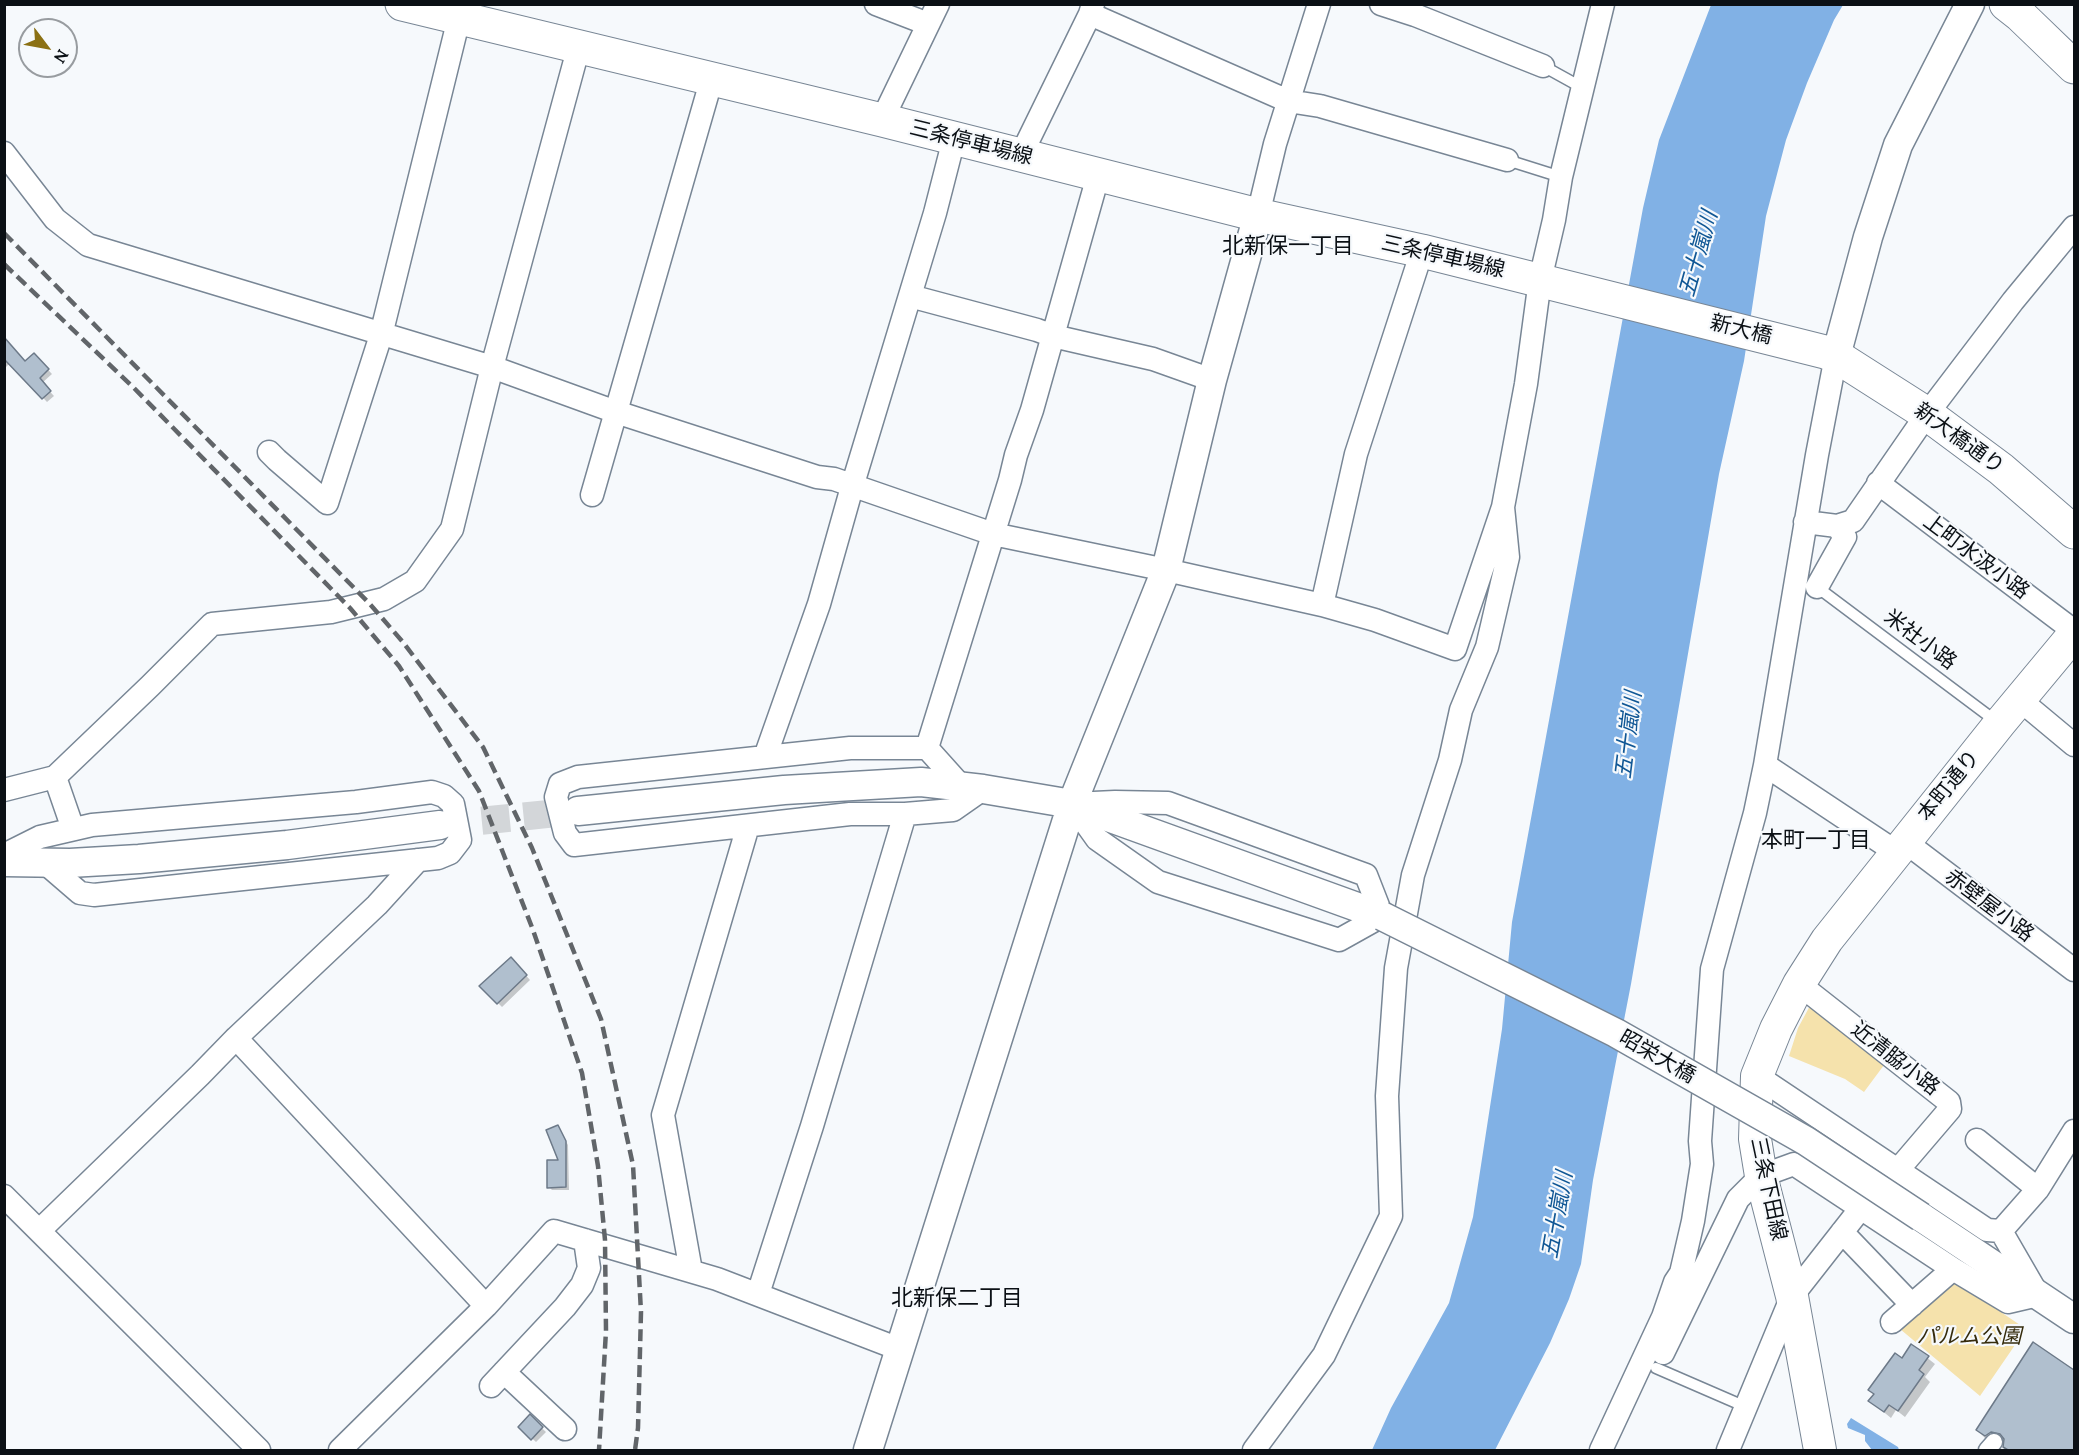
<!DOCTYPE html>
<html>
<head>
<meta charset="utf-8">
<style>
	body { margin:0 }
	#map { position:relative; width:2079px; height:1455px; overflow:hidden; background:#f6f9fc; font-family:Lora,serif }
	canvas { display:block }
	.frame { position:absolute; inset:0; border:6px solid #0b1015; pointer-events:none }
	.north { position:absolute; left:18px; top:18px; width:60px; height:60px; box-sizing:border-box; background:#f6f9fc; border:2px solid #989ca0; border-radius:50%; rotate:122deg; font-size:16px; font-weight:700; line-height:24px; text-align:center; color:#0b1015 }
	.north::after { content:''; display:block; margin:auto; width:21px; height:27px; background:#8b7013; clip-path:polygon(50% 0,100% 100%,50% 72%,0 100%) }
</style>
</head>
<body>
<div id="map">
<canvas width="2079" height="1455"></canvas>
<div class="frame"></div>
<div class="north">N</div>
</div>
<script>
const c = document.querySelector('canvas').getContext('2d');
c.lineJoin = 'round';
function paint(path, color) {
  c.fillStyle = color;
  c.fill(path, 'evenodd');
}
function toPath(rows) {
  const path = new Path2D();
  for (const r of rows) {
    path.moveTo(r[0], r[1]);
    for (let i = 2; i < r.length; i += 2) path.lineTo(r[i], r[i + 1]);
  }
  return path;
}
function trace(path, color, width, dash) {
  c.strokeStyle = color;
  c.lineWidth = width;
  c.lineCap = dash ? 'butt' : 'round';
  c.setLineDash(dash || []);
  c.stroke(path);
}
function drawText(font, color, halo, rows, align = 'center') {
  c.font = font + ' Lora,"Noto Sans JP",serif';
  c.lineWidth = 4.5;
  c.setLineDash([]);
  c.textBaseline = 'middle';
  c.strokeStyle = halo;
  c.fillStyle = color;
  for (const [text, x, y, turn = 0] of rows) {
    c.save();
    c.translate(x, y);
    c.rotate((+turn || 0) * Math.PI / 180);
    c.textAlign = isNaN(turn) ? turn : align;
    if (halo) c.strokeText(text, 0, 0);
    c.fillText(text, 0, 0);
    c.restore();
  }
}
paint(toPath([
	[1812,1002,1887,1061,1864,1092,1845,1079,1789,1056,1798,1028],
	[1955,1281,2026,1329,1980,1396,1900,1329]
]), '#f5e2ac');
paint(toPath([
	[1711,5,1843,5,1834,20,1807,83,1786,140,1766,216,1744,361,1719,474,1631,984,1593,1180,1581,1264,1569,1299,1550,1343,1495,1450,1372,1450,1391,1408,1449,1303,1473,1217,1502,1029,1512,922,1643,208,1659,140],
	[1851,1418,1898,1447,1899,1450,1872,1450,1865,1441,1865,1435,1848,1428,1847,1424]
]), '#81b1e5');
paint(toPath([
	[4,339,25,363,34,355,52,374,42,383,54,396,47,402,10,363,6,367,4,365],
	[511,959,530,980,502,1007,481,986],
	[558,1127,568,1145,569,1190,552,1190,549,1187,561,1161],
	[2034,1344,2074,1372,2074,1450,2008,1450,2004,1447,2005,1441,1986,1439,1977,1430],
	[1912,1346,1935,1364,1925,1377,1930,1382,1905,1417,1896,1410,1891,1418,1870,1401],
	[530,1417,546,1432,536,1442,520,1427]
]), '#0003');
const building = toPath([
	[4,337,25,361,34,353,49,369,40,378,51,391,42,399,4,359,4,337],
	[511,957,527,975,497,1004,479,986,511,957],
	[558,1125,566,1141,566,1187,547,1188,547,1160,558,1160,546,1130,558,1125],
	[2033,1342,2074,1370,2074,1450,2008,1450,2003,1447,2004,1439,2000,1434,1991,1432,1985,1436,1976,1430,2033,1342],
	[1911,1344,1929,1356,1919,1370,1924,1374,1898,1411,1889,1405,1884,1412,1868,1401,1874,1394,1868,1390,1895,1353,1902,1358,1911,1344],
	[530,1414,543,1427,531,1440,518,1427,530,1414]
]);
paint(building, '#b0bfce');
trace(building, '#6c7988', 1.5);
trace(toPath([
	[440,825,578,811]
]), '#d3d6d9', 28, [28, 14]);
const service = toPath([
	[1543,66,1581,87],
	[1507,160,1561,177],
	[1817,587,1997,722],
	[1656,1368,1746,1407]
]);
const pedestrian = toPath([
	[1987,1450,1994,1442]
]);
const minor = toPath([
	[876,4,928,24],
	[1381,4,1415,15,1543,66],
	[1090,14,1288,101,1320,106,1507,160],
	[882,120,938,4],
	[4,153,55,219,88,245,492,367,616,412,817,477,834,479,993,534,1166,570,1322,605,1375,620,1455,649,1503,507],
	[1021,155,1090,14,1093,4],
	[1258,215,1275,144,1319,4],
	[910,296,1037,330,1053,336,1153,359,1212,380],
	[269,452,277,460,327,503,381,335,462,6],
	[1878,483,2074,631],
	[592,495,712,78],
	[1805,522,1837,526,1853,521,1927,414,2013,301,2074,227],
	[1817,587,1845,537,1837,526],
	[1322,605,1356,454,1422,251],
	[2020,700,2074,745],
	[927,748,1010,480,1016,455,1032,410,1098,176],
	[765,757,819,604,852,487,935,213,954,139],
	[1765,765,1896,852],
	[55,777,73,829],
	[962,787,927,748,850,748,578,777,560,784,556,797,565,833,574,845,850,814,905,814,953,810,983,789],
	[4,790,55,777,150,686,212,624,331,612,384,599,415,581,452,529,492,367,579,46],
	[1115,802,1168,803,1366,875,1382,916,1339,940,1158,882,1097,839,1072,804,1115,802],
	[1904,841,2074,970],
	[4,855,40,837,92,825,356,802,432,792,444,796,453,804,460,840,450,853,438,858,94,895,80,893,44,862],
	[1799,984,1949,1102,1950,1109,1897,1171],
	[236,1038,486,1306],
	[1757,1076,1987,1230,2001,1231],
	[1977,1140,2038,1189],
	[4,1196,259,1450],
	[40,1230,200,1075,236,1038,377,905,418,860],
	[2001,1231,2038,1189,2074,1131],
	[1842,1232,1912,1305],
	[691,1271,663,1115,748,826],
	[758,1294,812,1126,905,814],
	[1892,1322,1953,1269],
	[1663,1353,1738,1199,1761,1176,1794,1164,1953,1269,2008,1302,2038,1295,2001,1231],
	[504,1372,565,1429],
	[491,1386,565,1307,582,1285,589,1268,585,1240],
	[340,1450,486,1306,554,1231,717,1279,899,1349],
	[1254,1450,1324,1355,1391,1216,1387,1096,1396,968,1413,875,1450,760,1461,710,1487,647,1508,557,1503,507,1526,384,1540,280,1554,220,1561,177,1603,4],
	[1601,1450,1663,1317,1675,1282,1681,1273,1693,1221,1702,1164,1700,1141,1712,969,1755,813,1765,765,1817,455,1836,356],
	[1728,1450,1792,1296,1861,1208]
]);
const tertiary = toPath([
	[1836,356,1868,237,1898,145,1970,4],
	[578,811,784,790,921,782,983,789,1072,804,1382,916],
	[4,862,70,863,139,859,287,845,440,825],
	[1921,1217,2074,1319],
	[868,1450,1072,804,1166,570,1212,380,1258,215]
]);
const secondary = toPath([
	[1820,1450,1792,1296,1761,1176,1755,1139,1757,1076,1776,1029,1799,984,1827,940,2000,723,2074,634]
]);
const primary = toPath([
	[402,4,882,120,1258,215,1422,251,1825,352,1836,356,1927,414,2001,469,2074,532],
	[2006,4,2020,15,2074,67]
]);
trace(service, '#788695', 13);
trace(pedestrian, '#788695', 19);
trace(minor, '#788695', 25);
trace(tertiary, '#788695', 31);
trace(secondary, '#788695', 34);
trace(primary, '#788695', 35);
trace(service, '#fff', 10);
trace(pedestrian, '#fff', 16);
trace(minor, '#fff', 22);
trace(tertiary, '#fff', 28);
trace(secondary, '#fff', 32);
trace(primary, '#fff', 33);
trace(toPath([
	[4,233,369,603,402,641,483,747,532,848,601,1019,633,1165,641,1312,638,1428,635,1450],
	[4,264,133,387,350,608,399,666,479,791,533,930,582,1073,598,1166,605,1240,606,1331,599,1450]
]), '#616569', 4.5, [12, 6]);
const tertiaryBridge = toPath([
	[1382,916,1616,1033,1806,1141,1921,1217]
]);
trace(tertiaryBridge, '#788695', 31, []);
trace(tertiaryBridge, '#fff', 28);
drawText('21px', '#0b1015', '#f6f9fc', [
	["三条停車場線",971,143,14],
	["三条停車場線",1443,257,13],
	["新大橋",1741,330,14],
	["新大橋通り",1959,439,36],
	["上町水汲小路",1976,557,37],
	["米社小路",1920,640,37],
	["本町通り",1949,786,-51],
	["赤壁屋小路",1989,906,37],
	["昭栄大橋",1657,1057,30],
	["近清脇小路",1895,1059,38],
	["三条下田線",1768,1189,78]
]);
drawText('italic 21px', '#352b0c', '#f6f9fc', [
	["パルム公園",1969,1337]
]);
drawText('22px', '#0b1015', '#f6f9fc', [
	["北新保一丁目",1288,247],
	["本町一丁目",1816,841],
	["北新保二丁目",957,1299]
]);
drawText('italic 22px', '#105795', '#f6f9fc', [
	["五十嵐川",1699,254,-74],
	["五十嵐川",1629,735,-83],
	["五十嵐川",1558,1215,-80]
]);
</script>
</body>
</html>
